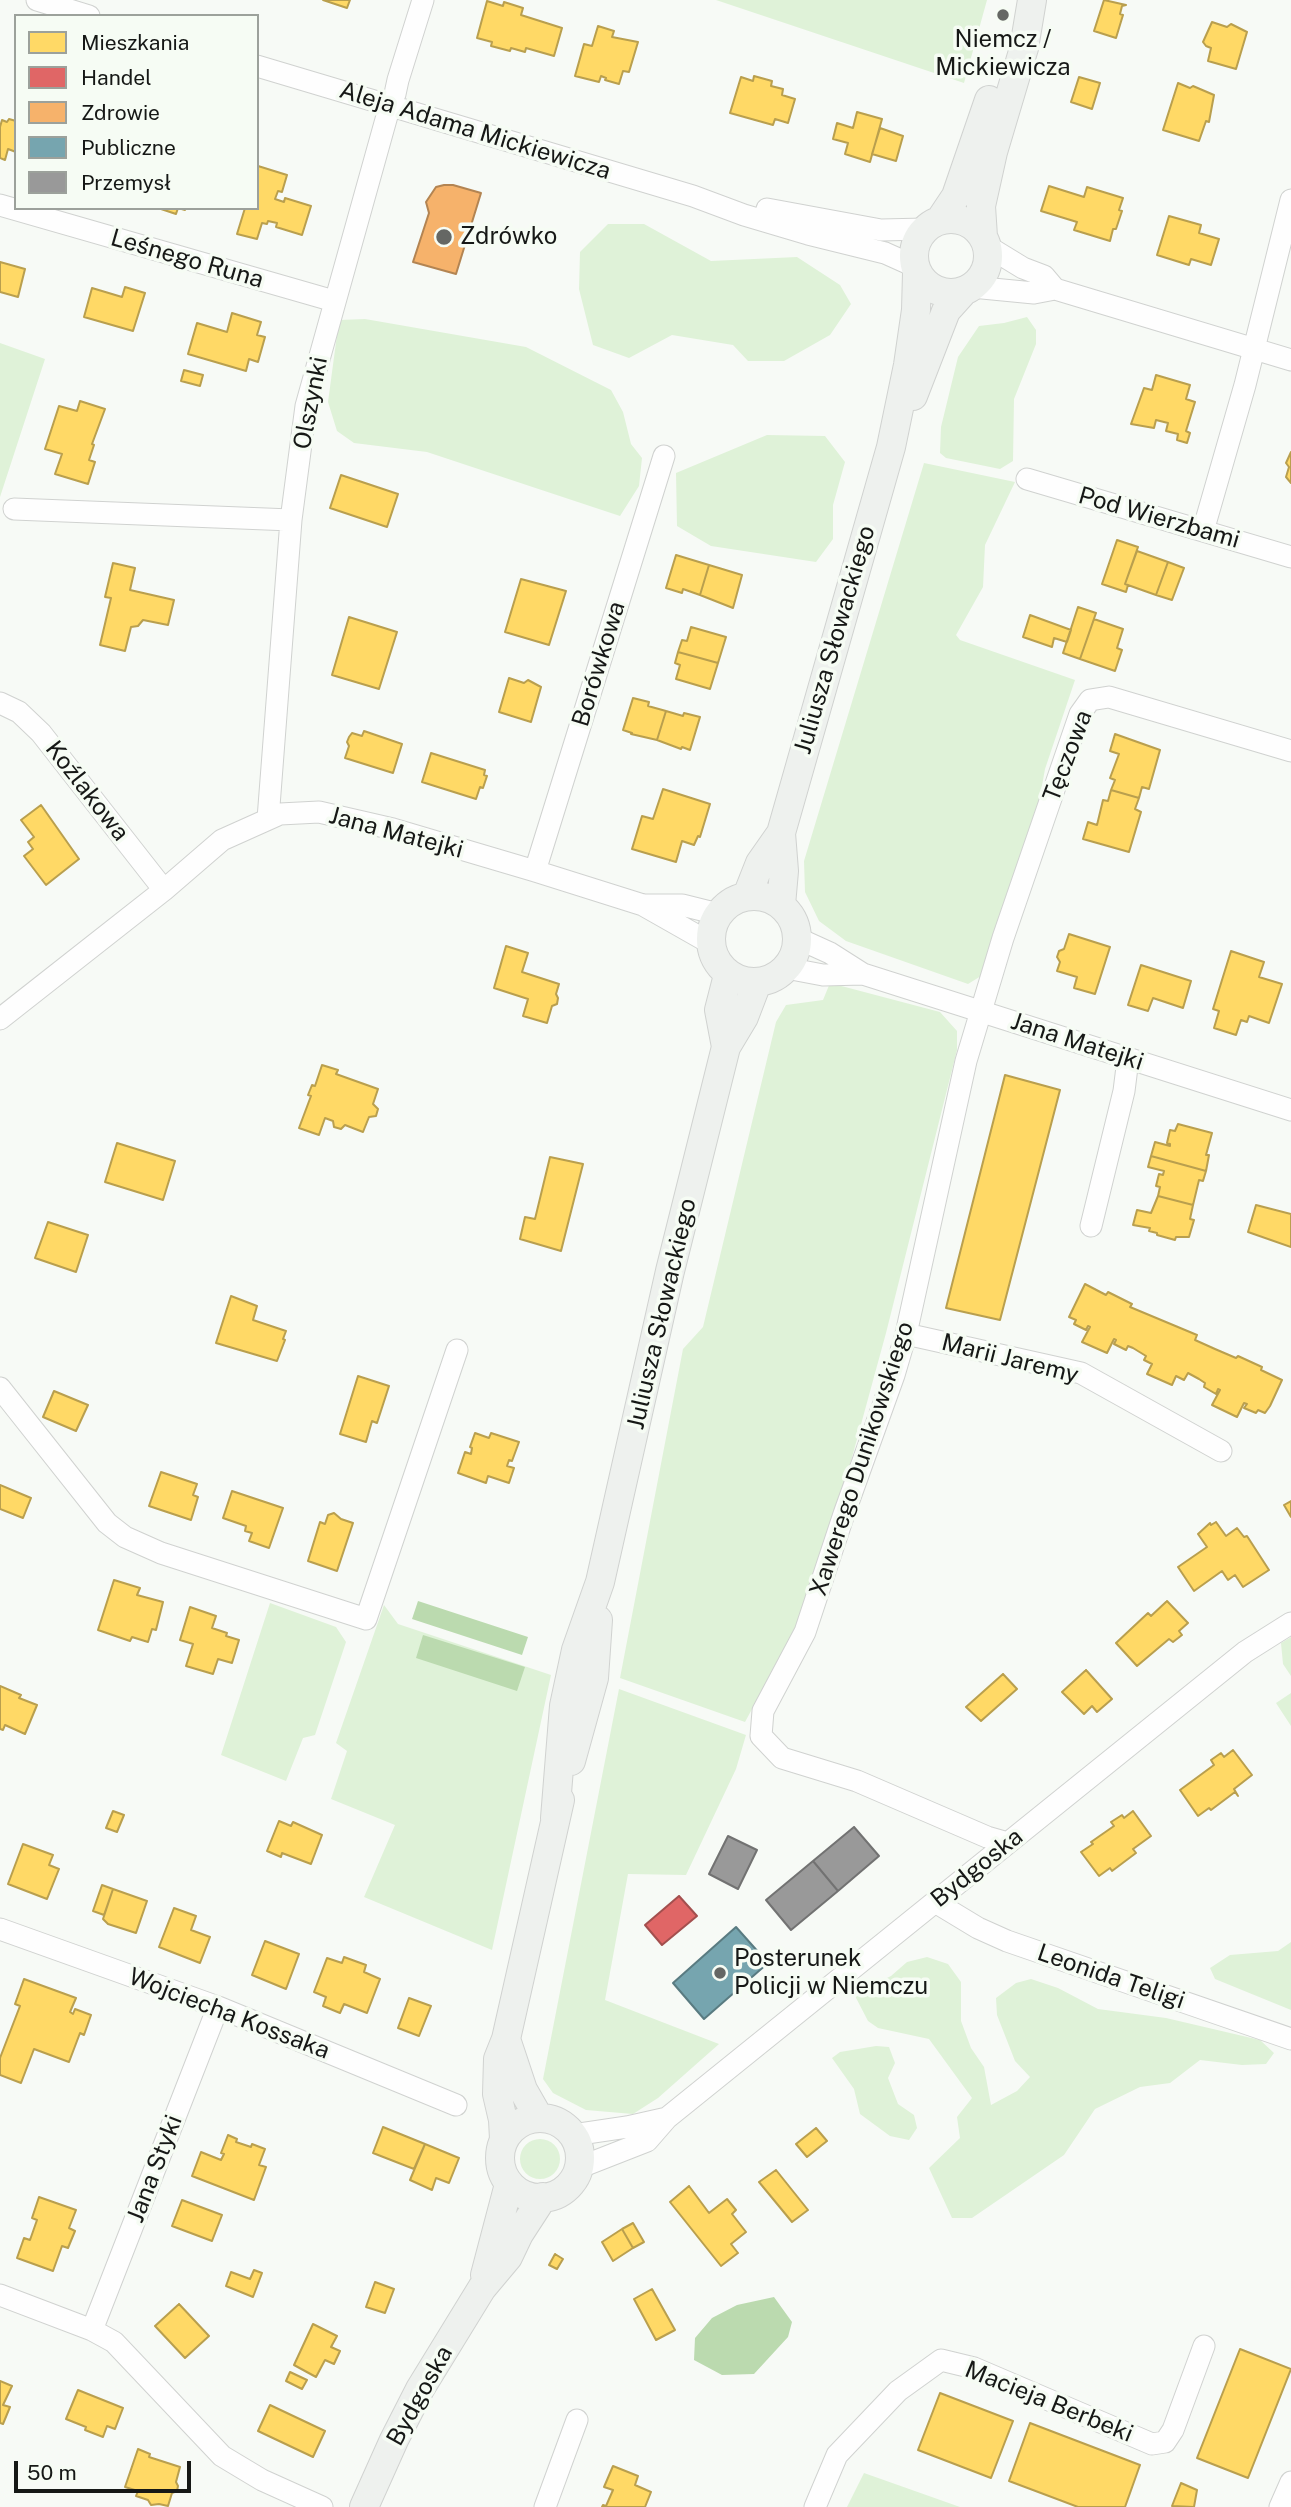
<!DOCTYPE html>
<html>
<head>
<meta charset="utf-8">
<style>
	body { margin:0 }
	#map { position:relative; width:1291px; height:2507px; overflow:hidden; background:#f7faf6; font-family:"Public Sans",sans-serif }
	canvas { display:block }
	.legend { position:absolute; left:14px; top:14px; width:245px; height:196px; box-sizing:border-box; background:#f6fcf4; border:2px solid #9ca19b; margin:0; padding:9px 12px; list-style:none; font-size:21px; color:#161816 }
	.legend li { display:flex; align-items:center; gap:14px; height:35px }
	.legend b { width:35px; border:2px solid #9ca19b }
	.scale { position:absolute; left:14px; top:2461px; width:177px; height:32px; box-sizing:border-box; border:4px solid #161816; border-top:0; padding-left:9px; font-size:21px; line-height:24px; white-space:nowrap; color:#161816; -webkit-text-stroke:5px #f6fcf4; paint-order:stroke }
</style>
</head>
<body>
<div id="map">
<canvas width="1291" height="2507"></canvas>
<ul class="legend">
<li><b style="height:19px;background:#ffd966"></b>Mieszkania</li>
<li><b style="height:19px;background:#e06666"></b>Handel</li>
<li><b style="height:19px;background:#f6b26b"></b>Zdrowie</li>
<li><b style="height:19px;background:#76a5af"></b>Publiczne</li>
<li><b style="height:19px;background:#999"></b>Przemysł</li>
</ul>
<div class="scale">50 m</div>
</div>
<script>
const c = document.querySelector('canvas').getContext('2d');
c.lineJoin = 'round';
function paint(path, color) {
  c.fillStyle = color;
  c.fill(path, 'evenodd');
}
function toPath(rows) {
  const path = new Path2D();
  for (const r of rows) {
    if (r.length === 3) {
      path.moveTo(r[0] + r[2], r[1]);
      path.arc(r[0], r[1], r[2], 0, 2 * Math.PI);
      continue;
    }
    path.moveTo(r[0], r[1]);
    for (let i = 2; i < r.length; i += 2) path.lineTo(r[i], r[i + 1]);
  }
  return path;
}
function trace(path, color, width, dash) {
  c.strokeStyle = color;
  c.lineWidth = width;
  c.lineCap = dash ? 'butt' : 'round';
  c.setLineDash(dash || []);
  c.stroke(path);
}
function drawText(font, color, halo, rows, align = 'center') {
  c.font = font + ' "Public Sans",sans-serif';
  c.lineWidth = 7;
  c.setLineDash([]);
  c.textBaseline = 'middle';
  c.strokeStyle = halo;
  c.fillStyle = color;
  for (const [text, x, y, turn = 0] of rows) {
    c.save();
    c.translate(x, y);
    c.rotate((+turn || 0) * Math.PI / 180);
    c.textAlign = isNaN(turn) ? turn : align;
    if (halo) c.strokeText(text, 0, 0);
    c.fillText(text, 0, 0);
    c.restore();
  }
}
paint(toPath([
	[716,0,987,0,964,83],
	[608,224,644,224,711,261,797,257,840,285,851,304,830,335,784,361,748,361,733,345,672,335,629,358,593,345,579,289,580,252],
	[1027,317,1036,330,1036,344,1014,399,1013,461,1000,469,946,458,940,453,941,427,958,357,979,326,1004,323],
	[365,319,526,347,611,390,623,412,631,444,642,458,639,486,620,516,427,452,354,443,337,431,328,402,339,320],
	[0,343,45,359,0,497],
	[767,435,825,436,845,462,833,505,833,539,816,562,711,546,677,526,676,473],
	[924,463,1015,482,985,545,983,587,956,635,960,640,1075,680,1045,769,1035,825,981,976,968,984,846,941,819,921,805,892,804,861],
	[830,983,940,1012,957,1031,957,1050,886,1333,848,1472,796,1628,745,1722,620,1678,683,1349,703,1327,776,1022,786,1005,823,1000],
	[270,1603,336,1627,346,1642,315,1735,303,1738,286,1781,221,1755],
	[384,1605,398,1624,551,1675,492,1950,364,1897,395,1825,331,1799,347,1751,336,1743],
	[1291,1637,1291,1676,1283,1664,1281,1643],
	[619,1689,746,1735,736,1769,686,1875,628,1874,605,2000,719,2044,658,2098,633,2114,586,2110,553,2093,543,2079],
	[1291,1693,1291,1726,1276,1703],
	[1291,1942,1291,2010,1215,1979,1210,1968,1230,1955,1278,1951],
	[927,1957,948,1964,961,1982,961,2021,971,2048,984,2067,991,2105,1017,2091,1030,2077,1015,2061,997,2015,996,1998,1016,1983,1031,1979,1058,1988,1098,2009,1166,2018,1260,2040,1274,2053,1266,2064,1242,2065,1200,2060,1170,2083,1140,2087,1095,2109,1064,2155,972,2218,952,2218,929,2168,960,2138,957,2117,972,2098,929,2039,878,2028,868,2021,854,1994,891,1976,907,1962],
	[876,2046,889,2047,895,2063,888,2078,898,2104,914,2115,917,2128,909,2140,890,2136,860,2114,854,2089,832,2058,840,2052],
	[540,2159,20],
	[864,2473,960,2507,847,2507]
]), '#dff2d8');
paint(toPath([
	[418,1601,528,1637,522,1655,412,1619],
	[423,1635,525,1667,517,1691,416,1658],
	[774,2297,792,2322,788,2337,754,2374,722,2375,694,2360,695,2338,712,2318,737,2305]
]), '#bbdaaf');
const homes = toPath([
	[323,0,350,0,347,8,323,0],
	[1104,0,1126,5,1122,6,1120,14,1123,15,1116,38,1094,31,1104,0],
	[487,1,503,6,504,2,523,8,521,15,562,28,554,56,526,48,525,52,511,48,510,51,491,46,492,42,477,38,487,1],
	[1212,22,1227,27,1231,24,1247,32,1236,69,1208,61,1211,48,1206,46,1203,42,1212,22],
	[598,26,614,31,612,37,638,42,629,72,623,71,619,84,605,80,606,78,601,76,599,82,575,76,584,44,592,46,598,26],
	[754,76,772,81,771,86,783,89,782,95,795,99,788,123,775,119,773,125,730,113,741,77,753,81,754,76],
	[1079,77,1100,83,1092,109,1071,102,1079,77],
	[1178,83,1190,88,1193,86,1214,95,1209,122,1206,121,1199,141,1163,130,1178,83],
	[857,112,882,119,870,162,845,154,848,143,833,139,837,123,853,128,857,112],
	[9,119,16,121,16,152,8,149,5,160,0,158,0,127,2,120,7,122,9,119],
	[880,128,903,136,896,161,872,154,880,128],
	[258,166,287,175,282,192,278,191,275,199,284,202,285,198,311,206,302,235,276,227,277,223,268,221,267,224,262,223,257,239,237,234,245,208,257,208,258,166],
	[1049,186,1084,197,1087,187,1123,198,1119,210,1122,211,1116,229,1113,229,1110,241,1074,230,1077,222,1041,211,1049,186],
	[158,208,185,208,185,210,178,208,176,214,158,208],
	[1169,216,1201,225,1199,233,1219,239,1211,265,1191,259,1189,265,1157,255,1169,216],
	[0,262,25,269,18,297,0,292,0,262],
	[125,287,145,293,133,331,84,317,92,288,122,297,125,287],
	[232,313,261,322,257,335,265,337,258,362,249,359,246,371,188,354,197,323,227,332,232,313],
	[184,370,203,375,200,386,181,381,184,370],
	[1156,375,1190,385,1186,399,1195,402,1186,431,1190,433,1187,443,1177,440,1178,434,1166,431,1168,423,1156,420,1154,428,1131,424,1144,388,1152,390,1156,375],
	[80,401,105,409,92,444,94,445,89,460,95,462,88,484,55,474,62,454,45,449,59,406,77,411,80,401],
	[1291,452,1291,483,1286,477,1289,467,1286,463,1291,452],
	[341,475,398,494,387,527,330,508,341,475],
	[1117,540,1138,547,1125,584,1128,585,1126,592,1102,584,1117,540],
	[1137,551,1168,562,1156,595,1125,584,1137,551],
	[676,555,709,565,700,595,683,589,682,593,666,588,676,555],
	[1168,562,1184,568,1172,600,1156,595,1168,562],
	[113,563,135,568,130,590,174,600,168,625,143,620,138,626,131,627,125,651,100,645,111,598,105,597,113,563],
	[709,565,742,575,733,608,700,595,709,565],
	[521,579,566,591,549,645,505,632,521,579],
	[1078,607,1096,613,1080,659,1063,653,1078,607],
	[1030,615,1071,630,1067,642,1054,638,1052,647,1023,637,1030,615],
	[349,617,397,632,379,689,332,675,349,617],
	[1094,619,1123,629,1117,648,1122,650,1115,671,1080,659,1094,619],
	[691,627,726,637,718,663,678,652,682,640,687,641,691,627],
	[678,652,718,663,710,689,676,679,680,665,675,663,678,652],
	[509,678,524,683,528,680,541,687,531,722,499,712,509,678],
	[633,698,649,702,648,706,666,711,657,740,631,734,632,733,623,730,633,698],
	[666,711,683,716,684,713,700,717,690,750,682,747,681,749,657,740,666,711],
	[364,731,402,744,393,773,345,758,349,746,347,742,349,737,352,733,362,736,364,731],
	[1115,734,1160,750,1149,789,1142,787,1139,798,1111,790,1115,780,1110,778,1119,754,1110,751,1115,734],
	[431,753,485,770,484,775,487,776,483,788,480,787,476,799,422,782,431,753],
	[663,789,710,804,700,837,698,836,694,845,682,841,676,862,632,849,642,816,653,819,663,789],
	[1111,790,1139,798,1135,809,1141,812,1129,852,1083,839,1088,822,1097,825,1103,800,1108,801,1111,790],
	[41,805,79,859,46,885,24,856,33,849,28,842,34,837,21,820,41,805],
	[1069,934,1110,947,1095,994,1074,988,1077,977,1057,971,1060,962,1057,957,1059,951,1064,949,1069,934],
	[506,946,528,953,522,972,559,984,556,994,558,998,557,1004,552,1006,547,1023,523,1016,528,999,494,988,506,946],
	[1231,951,1264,962,1259,977,1282,984,1269,1023,1249,1016,1247,1022,1241,1020,1236,1035,1214,1028,1219,1011,1213,1009,1231,951],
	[1141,965,1191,981,1183,1008,1153,998,1148,1011,1128,1005,1141,965],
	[322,1065,338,1070,336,1074,378,1089,373,1104,378,1109,376,1116,369,1117,363,1132,345,1125,341,1129,334,1127,333,1121,325,1118,319,1135,299,1128,311,1096,308,1095,312,1085,315,1086,322,1065],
	[1005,1075,1060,1090,1000,1320,946,1308,1005,1075],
	[1178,1124,1212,1133,1206,1155,1209,1155,1206,1171,1151,1156,1155,1142,1170,1146,1170,1144,1167,1143,1170,1130,1175,1131,1178,1124],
	[117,1143,175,1161,163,1200,105,1182,117,1143],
	[1151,1156,1206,1171,1203,1181,1199,1180,1193,1205,1158,1196,1160,1187,1156,1186,1159,1174,1163,1175,1164,1171,1148,1167,1151,1156],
	[550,1157,583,1164,561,1251,520,1239,525,1217,535,1219,550,1157],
	[1158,1196,1193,1205,1190,1219,1194,1220,1189,1237,1176,1237,1175,1240,1157,1235,1157,1233,1149,1231,1150,1228,1133,1225,1137,1210,1151,1213,1158,1196],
	[1256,1205,1291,1214,1291,1247,1248,1232,1256,1205],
	[48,1222,88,1235,76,1272,35,1258,48,1222],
	[1085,1284,1106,1295,1108,1292,1132,1304,1130,1307,1197,1335,1195,1340,1215,1349,1236,1358,1238,1356,1262,1367,1261,1370,1282,1380,1270,1406,1265,1413,1258,1410,1256,1413,1244,1408,1247,1404,1244,1403,1237,1417,1212,1405,1220,1390,1218,1389,1216,1394,1204,1387,1205,1383,1199,1379,1188,1373,1184,1380,1176,1376,1172,1385,1147,1374,1152,1364,1144,1360,1146,1356,1133,1348,1128,1346,1126,1350,1114,1344,1116,1340,1114,1339,1107,1353,1082,1342,1090,1327,1088,1326,1086,1330,1074,1324,1076,1320,1069,1317,1085,1284],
	[231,1296,257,1306,253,1320,286,1331,283,1339,285,1340,277,1361,216,1343,231,1296],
	[358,1376,389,1386,377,1423,372,1421,366,1442,340,1434,358,1376],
	[54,1391,88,1405,76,1431,43,1417,54,1391],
	[475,1433,489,1438,491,1433,519,1442,512,1461,509,1460,507,1466,514,1468,509,1483,488,1476,486,1483,458,1473,465,1452,471,1454,472,1448,470,1447,475,1433],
	[161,1472,197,1484,193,1495,198,1497,191,1520,149,1506,161,1472],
	[0,1485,31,1498,23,1518,0,1509,0,1485],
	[232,1491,283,1508,269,1548,249,1541,252,1533,245,1531,246,1526,223,1518,232,1491],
	[1291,1501,1291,1517,1284,1505,1291,1501],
	[334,1513,341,1519,353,1523,337,1571,308,1561,320,1522,325,1524,328,1515,334,1513],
	[1216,1522,1226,1536,1237,1528,1244,1537,1247,1536,1269,1570,1243,1587,1235,1575,1228,1580,1222,1571,1194,1591,1178,1567,1207,1547,1198,1534,1210,1523,1211,1525,1216,1522],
	[114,1580,140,1588,137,1595,163,1602,156,1630,152,1629,148,1642,132,1637,130,1641,98,1630,114,1580],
	[1167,1601,1188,1623,1179,1631,1182,1635,1173,1642,1169,1639,1137,1666,1116,1643,1148,1613,1151,1616,1167,1601],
	[190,1607,216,1616,212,1628,227,1633,226,1636,239,1640,232,1663,218,1659,213,1674,186,1666,193,1644,180,1640,190,1607],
	[1086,1670,1112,1699,1097,1712,1092,1706,1084,1714,1062,1692,1086,1670],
	[1003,1674,1017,1689,981,1721,966,1707,1003,1674],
	[0,1686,21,1695,19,1698,37,1705,25,1734,5,1725,3,1730,0,1729,0,1686],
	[1233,1750,1252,1775,1234,1789,1238,1796,1235,1792,1211,1810,1209,1808,1198,1816,1180,1790,1214,1765,1211,1760,1221,1753,1224,1757,1233,1750],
	[113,1811,124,1815,117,1832,106,1828,113,1811],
	[1133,1811,1151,1836,1133,1849,1136,1853,1112,1871,1110,1868,1099,1876,1081,1852,1093,1844,1091,1842,1114,1826,1111,1822,1122,1815,1124,1818,1133,1811],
	[279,1821,291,1826,293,1822,322,1835,311,1864,282,1853,281,1857,267,1851,279,1821],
	[23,1844,53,1855,49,1865,59,1869,47,1899,8,1884,23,1844],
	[102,1885,113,1889,104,1915,93,1911,102,1885],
	[113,1889,147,1901,136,1933,108,1924,103,1919,113,1889],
	[174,1908,196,1916,191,1930,210,1937,200,1963,159,1947,174,1908],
	[265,1941,299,1954,286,1989,252,1975,265,1941],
	[344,1957,366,1965,364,1972,380,1979,367,2013,344,2004,340,2013,323,2006,326,1997,314,1992,327,1958,342,1963,344,1957],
	[24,1979,76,1998,70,2012,73,2014,75,2009,91,2015,84,2035,80,2033,69,2062,34,2049,21,2083,0,2075,0,2058,20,2006,15,2004,24,1979],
	[409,1998,431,2006,419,2036,398,2028,409,1998],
	[383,2127,425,2144,414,2169,373,2153,383,2127],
	[816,2128,827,2141,807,2157,796,2144,816,2128],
	[228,2135,237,2139,236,2142,251,2147,252,2144,265,2149,259,2165,266,2167,254,2200,192,2176,201,2152,221,2160,224,2154,221,2153,228,2135],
	[425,2144,459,2158,449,2183,436,2178,432,2190,410,2180,425,2144],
	[776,2170,808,2210,792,2222,759,2182,776,2170],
	[689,2186,709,2213,727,2199,736,2210,732,2214,746,2232,731,2244,738,2253,721,2266,670,2202,689,2186],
	[39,2197,76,2210,69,2228,75,2231,68,2248,62,2246,53,2271,17,2258,24,2238,30,2240,37,2220,32,2218,39,2197],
	[182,2200,222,2215,212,2241,172,2226,182,2200],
	[633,2223,644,2242,633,2248,622,2229,633,2223],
	[622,2229,633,2248,613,2261,602,2242,622,2229],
	[555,2254,563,2259,557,2269,549,2265,555,2254],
	[254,2270,262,2273,253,2297,226,2286,231,2272,250,2279,254,2270],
	[375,2282,394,2289,385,2313,366,2307,375,2282],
	[652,2289,675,2330,656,2340,634,2299,652,2289],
	[179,2304,209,2336,185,2358,155,2326,179,2304],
	[313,2324,337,2336,331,2347,340,2351,334,2364,325,2360,316,2377,294,2365,313,2324],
	[1240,2349,1291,2369,1248,2478,1197,2458,1240,2349],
	[290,2372,307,2380,302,2389,286,2381,290,2372],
	[0,2381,12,2386,3,2405,10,2407,3,2424,0,2423,0,2381],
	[78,2390,123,2408,115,2429,107,2426,103,2437,85,2430,86,2427,66,2419,78,2390],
	[940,2393,1013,2421,991,2478,918,2450,940,2393],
	[270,2405,325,2431,313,2457,258,2431,270,2405],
	[1030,2423,1140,2465,1125,2507,1078,2507,1009,2481,1030,2423],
	[138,2449,150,2454,149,2457,180,2467,176,2482,178,2486,177,2491,172,2493,168,2506,159,2504,151,2505,148,2500,136,2496,138,2491,125,2487,138,2449],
	[613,2466,638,2476,635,2485,651,2492,645,2507,602,2507,603,2505,606,2506,613,2490,604,2487,613,2466],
	[1181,2483,1197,2490,1194,2507,1172,2506,1181,2483]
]);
paint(homes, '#ffd966');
trace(homes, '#b99f4e', 2);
const shops = toPath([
	[679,1896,697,1916,662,1945,645,1925,679,1896]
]);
paint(shops, '#e06666');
trace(shops, '#a34f4e', 2);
const health = toPath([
	[444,185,453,185,481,193,456,274,413,262,429,213,426,202,436,187,444,185]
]);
paint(health, '#f6b26b');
trace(health, '#b38452', 2);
const public = toPath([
	[736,1927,768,1963,704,2019,673,1983,736,1927]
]);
paint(public, '#76a5af');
trace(public, '#597b81', 2);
const industry = toPath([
	[854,1827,879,1856,838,1891,813,1861,854,1827],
	[728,1836,757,1850,738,1889,709,1874,728,1836],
	[813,1861,838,1891,791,1930,766,1900,813,1861]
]);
paint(industry, '#999');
trace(industry, '#727272', 2);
const street = toPath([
	[37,0,89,16],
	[257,66,693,196,744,215,808,234,885,253,914,266],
	[0,205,334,301],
	[767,209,881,230,925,229],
	[987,246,1023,268,1044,276,1055,289],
	[972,287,1034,293,1055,289,1291,360],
	[1027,479,1291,557],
	[14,509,291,520],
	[1203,531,1245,385,1291,200],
	[0,703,19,712,41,733,164,890],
	[268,819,291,520,306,406,390,105,395,94,398,80,423,0],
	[535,871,664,456],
	[645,905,682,905,718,914],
	[797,938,830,953,863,974,1291,1110],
	[786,968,823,975,863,974],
	[0,1019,164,890,222,840,280,814,319,812,393,829,535,871,643,905,710,943],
	[1091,1226,1124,1091,1128,1059],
	[906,1334,1081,1373,1221,1451],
	[0,1388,107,1523,125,1537,161,1553,366,1619,457,1350],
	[1008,1843,987,1837,857,1781,782,1758,761,1736,763,1711,805,1632,844,1514,894,1375,906,1334,966,1061,1003,938,1080,714,1090,700,1109,697,1291,751],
	[935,1902,978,1928,1007,1941,1291,2039],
	[0,1929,218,2007,456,2105],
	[573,2135,627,2127,667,2118],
	[578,2168,647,2141,667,2118,1008,1843,1245,1652,1291,1623],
	[0,2295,92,2330,114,2342,222,2456,262,2480,322,2507],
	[92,2330,218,2007],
	[545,2507,577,2420],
	[815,2507,837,2455,898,2391,941,2360,974,2368,1152,2444,1165,2442,1173,2430,1204,2346],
	[1280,2507,1291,2482]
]);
const secondary = toPath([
	[951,256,37],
	[940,220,956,196,989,100],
	[983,237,981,206,993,152,1024,48,1032,0],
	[913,396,946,311,964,291],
	[754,939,43],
	[747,896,760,863,781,833],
	[781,905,784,871,781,833,891,447,908,365,916,310,917,273],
	[726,1047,719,1010,728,975],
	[571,1761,594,1678,598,1620],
	[555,1818,564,1706,576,1650,600,1582,670,1271,726,1047,744,1017,757,983],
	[506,2039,523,2090,539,2118],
	[540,2158,40],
	[504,2139,503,2120,497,2094,498,2059,506,2039,560,1800],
	[485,2275,509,2184],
	[364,2507,394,2440,420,2389,482,2288,508,2257,519,2234,543,2197]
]);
trace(street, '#d0d2d0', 23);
trace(secondary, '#d0d2d0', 30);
trace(street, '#fefefe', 21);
trace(secondary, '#eef1ee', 28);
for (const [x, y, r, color] of [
	[1003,15,7,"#656764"],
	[444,237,9,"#656764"],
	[720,1973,7,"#656764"]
]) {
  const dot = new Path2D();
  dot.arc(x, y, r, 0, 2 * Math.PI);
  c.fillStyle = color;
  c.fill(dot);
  trace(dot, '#f6fcf4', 2.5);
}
drawText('24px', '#161816', '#f6fcf4', [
	["Niemcz /",1003,40,"center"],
	["Mickiewicza",1003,68,"center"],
	["Zdrówko",460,237],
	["Posterunek",734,1959],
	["Policji w Niemczu",734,1987]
], 'left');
drawText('24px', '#161816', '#f6fcf4', [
	["Aleja Adama Mickiewicza",475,131,17],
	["Leśnego Runa",187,259,16],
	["Olszynki",311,403,-79],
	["Pod Wierzbami",1159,518,16],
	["Juliusza Słowackiego",835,640,-74],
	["Borówkowa",599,664,-73],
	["Tęczowa",1068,756,-69],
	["Koźlakowa",87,791,52],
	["Jana Matejki",396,833,15],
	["Jana Matejki",1077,1042,18],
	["Juliusza Słowackiego",662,1314,-77],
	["Marii Jaremy",1010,1359,14],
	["Xawerego Dunikowskiego",862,1459,-72],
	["Bydgoska",977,1868,-39],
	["Leonida Teligi",1111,1977,19],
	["Wojciecha Kossaka",229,2014,21],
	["Jana Styki",155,2169,-69],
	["Bydgoska",420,2396,-61],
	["Macieja Berbeki",1049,2402,22]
]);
</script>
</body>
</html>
